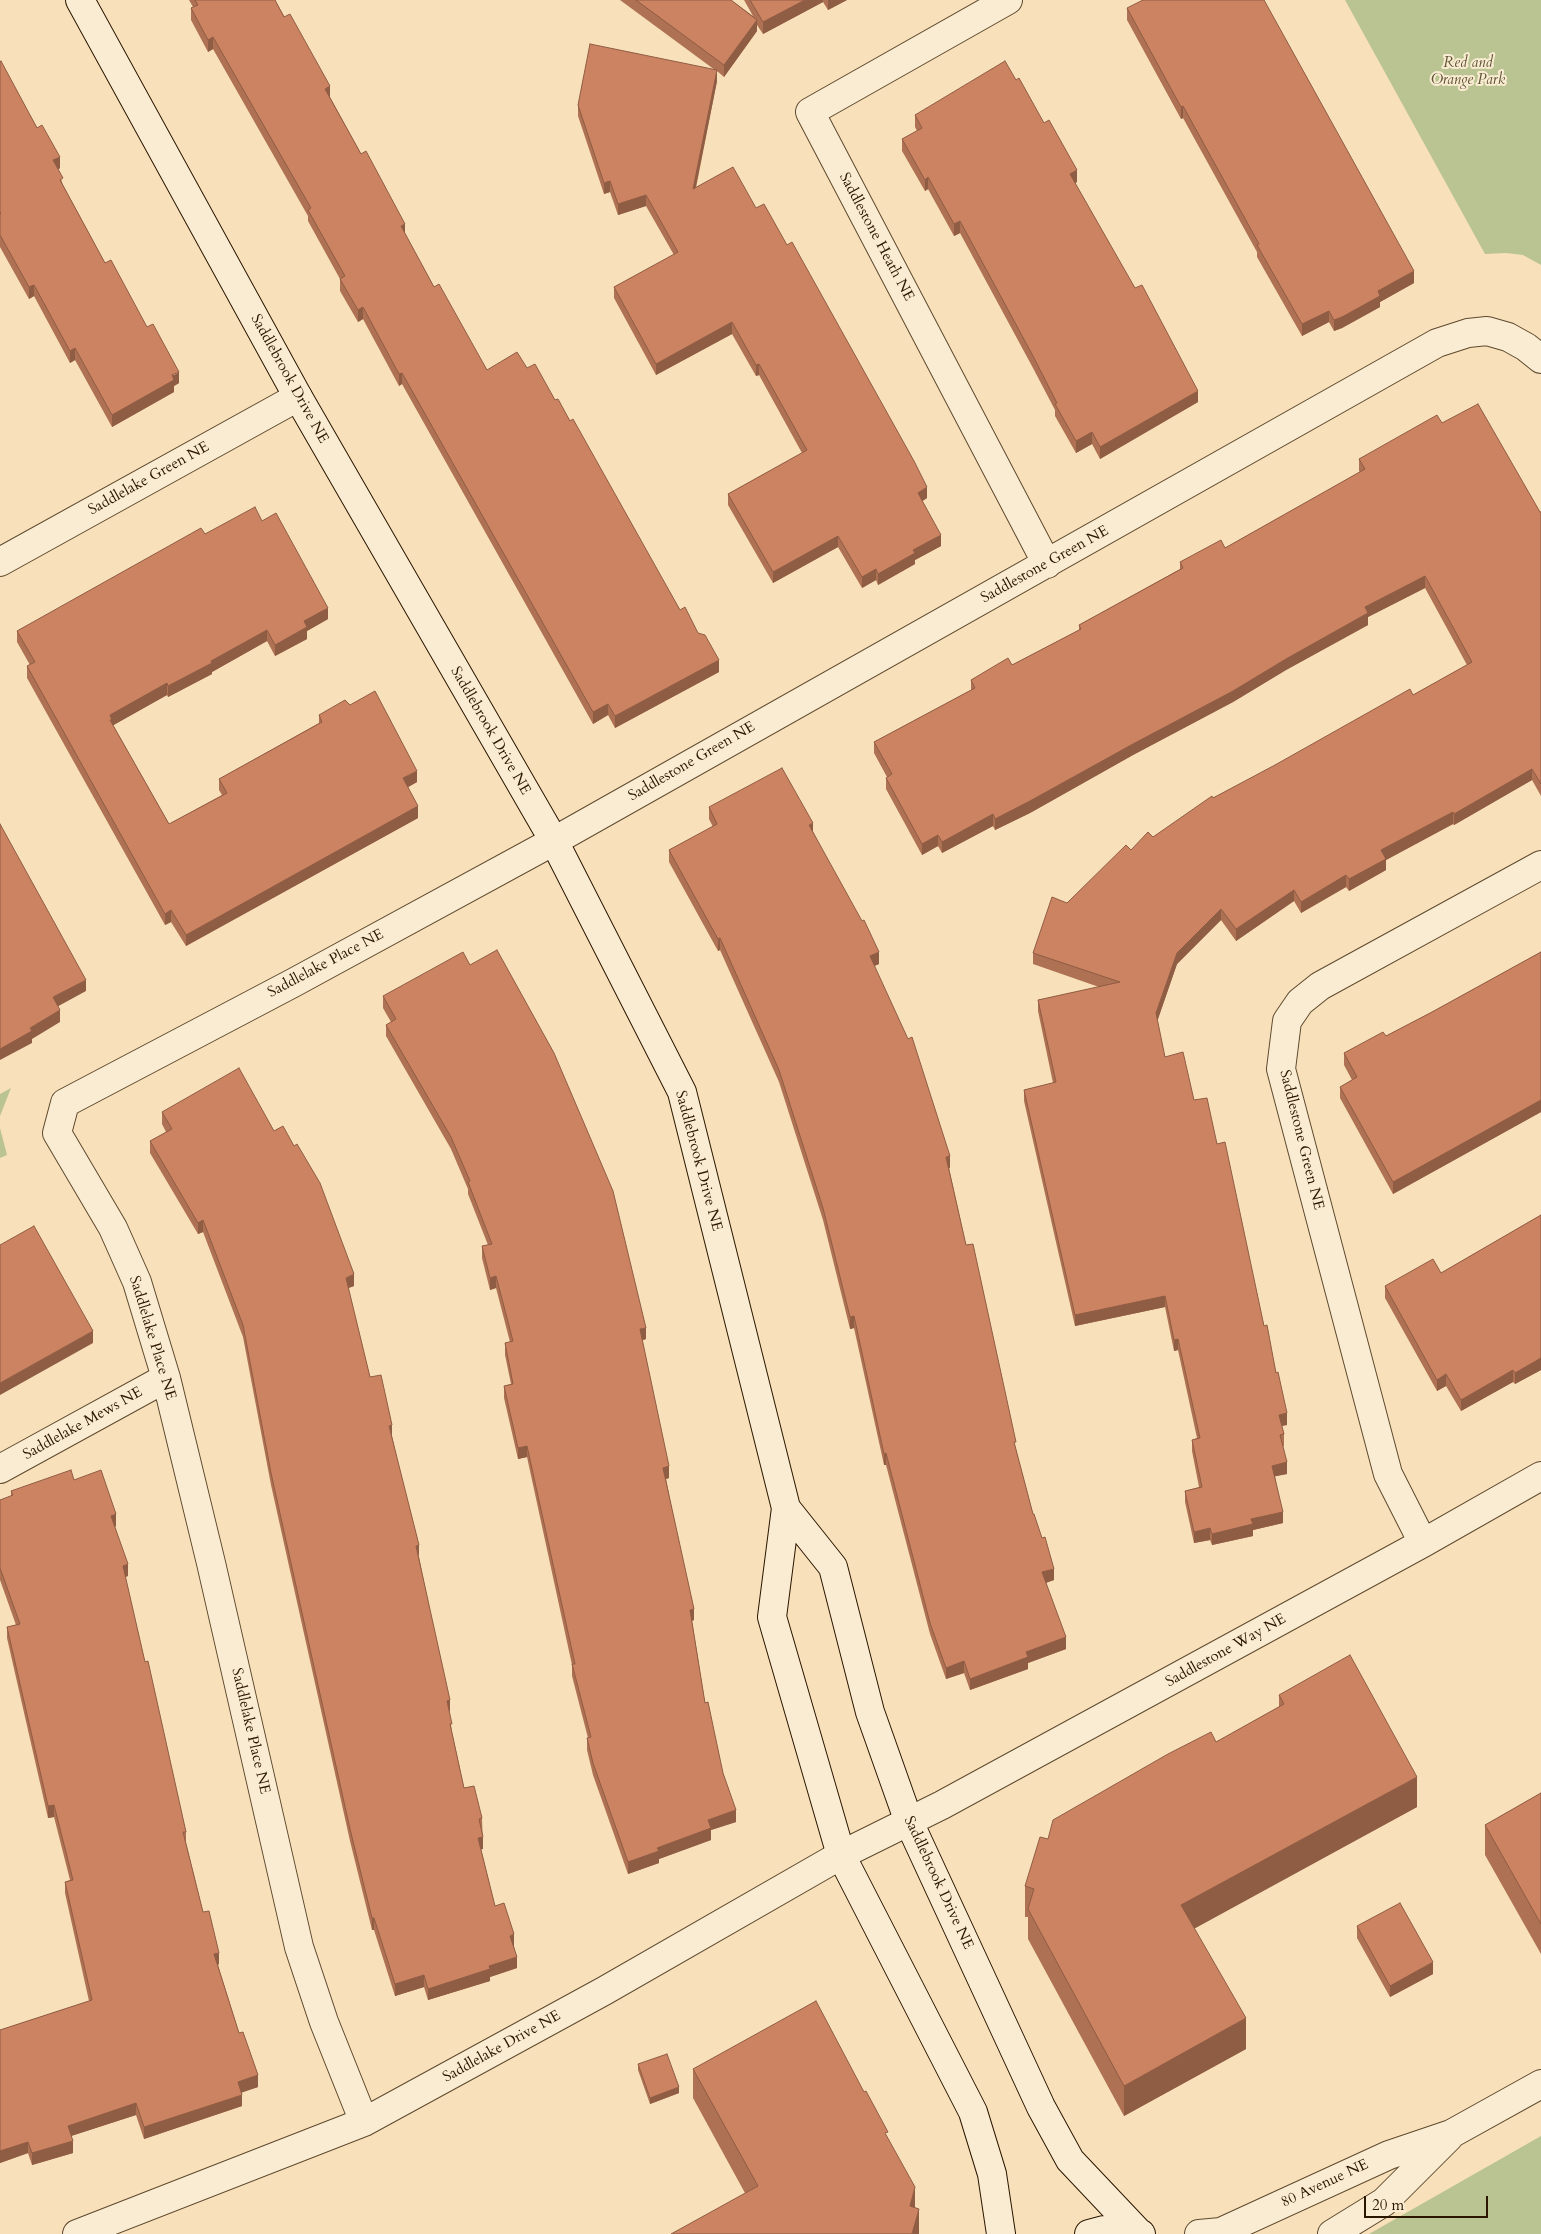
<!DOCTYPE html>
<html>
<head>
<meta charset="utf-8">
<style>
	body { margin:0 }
	#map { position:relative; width:1541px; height:2234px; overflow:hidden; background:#f8e1ba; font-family:Cardo,serif }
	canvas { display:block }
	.scale { position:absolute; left:1364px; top:2196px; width:124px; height:22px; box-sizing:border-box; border:2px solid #2b1600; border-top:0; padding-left:6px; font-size:15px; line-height:18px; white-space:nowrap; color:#2b1600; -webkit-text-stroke:4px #faecd2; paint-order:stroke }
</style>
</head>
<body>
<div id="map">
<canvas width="1541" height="2234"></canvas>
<div class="scale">20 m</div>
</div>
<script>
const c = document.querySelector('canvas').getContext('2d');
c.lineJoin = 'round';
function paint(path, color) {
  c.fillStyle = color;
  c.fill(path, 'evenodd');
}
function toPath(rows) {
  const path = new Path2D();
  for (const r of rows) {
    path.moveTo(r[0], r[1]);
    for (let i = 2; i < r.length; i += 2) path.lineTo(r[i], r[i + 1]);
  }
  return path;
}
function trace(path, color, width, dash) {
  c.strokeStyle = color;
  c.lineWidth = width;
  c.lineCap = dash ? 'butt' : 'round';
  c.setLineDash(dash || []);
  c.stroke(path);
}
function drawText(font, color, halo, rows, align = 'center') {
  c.font = font + ' Cardo,serif';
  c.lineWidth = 4;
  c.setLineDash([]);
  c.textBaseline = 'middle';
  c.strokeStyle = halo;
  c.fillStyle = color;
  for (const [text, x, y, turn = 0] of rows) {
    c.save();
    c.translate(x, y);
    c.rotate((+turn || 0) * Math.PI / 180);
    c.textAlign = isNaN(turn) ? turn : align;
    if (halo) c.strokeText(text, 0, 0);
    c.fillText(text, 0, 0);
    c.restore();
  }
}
paint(toPath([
	[1345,0,1541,0,1541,265,1523,255,1506,253,1485,254],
	[11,1088,0,1116,0,1094],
	[0,1128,7,1155,0,1158],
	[1541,2136,1541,2234,1369,2234]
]), '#bac392');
const street = toPath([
	[1008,0,810,112,1047,564],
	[0,562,298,397],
	[0,1469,166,1378],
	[1423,1543,1388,1474,1281,1069,1287,1021,1300,1002,1320,986,1541,865],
	[364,2122,324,2022,299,1947,211,1563,166,1378,137,1282,113,1228,57,1133,65,1103,293,983,554,841,1437,343,1468,333,1487,331,1508,337,1526,347,1541,359],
	[77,2234,364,2122,604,1991,841,1855,942,1805,1423,1543,1541,1476],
	[1199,2234,1221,2232,1389,2155,1451,2134,1541,2084],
	[1332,2234,1384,2202,1449,2137]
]);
const secondary = toPath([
	[80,0,298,397,554,841,682,1092,786,1508,772,1617,841,1855,973,2112,992,2174,1001,2234],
	[786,1508,833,1567,870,1712,909,1822,1041,2107,1070,2160,1140,2234],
	[1089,2234,1104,2230,1132,2232,1141,2234]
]);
trace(street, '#5e492e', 30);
trace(secondary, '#2b1600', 30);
trace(street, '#faecd2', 28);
trace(secondary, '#faecd2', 28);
paint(toPath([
	[189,0,275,0,330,97,434,287,487,370,527,368,555,400,570,421,680,610,719,672,615,728,608,715,593,724,402,384,399,386,363,319,358,322,340,291,340,279,308,221,308,216,213,49,208,52,191,20,191,8,193,7],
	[620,0,731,0,753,16,744,0,847,0,828,10,823,2,763,34,757,25,757,31,724,77,717,71,717,81,696,188,756,208,927,498,922,501,941,546,915,560,915,564,878,585,876,580,862,588,838,547,773,583,728,505,728,494,802,453,759,375,756,376,732,334,656,375,614,298,614,287,674,255,646,206,618,215,610,192,604,194,578,116,578,105,715,70],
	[1127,8,1414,283,1380,302,1380,307,1342,328,1334,331,1329,322,1302,336,1257,257,1257,252,1183,118,1181,119,1127,20],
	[0,62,60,168,58,170,63,185,105,263,147,327,179,383,174,386,174,392,112,427,75,360,70,363,34,296,29,299,0,247],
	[1016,80,1077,182,1075,183,1198,402,1100,459,1092,444,1076,453,1055,416,1055,410,1033,368,960,233,954,236,928,189,925,191,902,151,902,139,917,131,915,127,915,115],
	[1442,423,1540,512,1541,512,1541,796,1532,780,1454,825,1453,824,1386,860,1386,870,1349,891,1346,887,1301,913,1294,901,1236,941,1221,920,1177,964,1157,1021,1165,1057,1194,1100,1217,1144,1276,1373,1287,1425,1282,1426,1284,1434,1284,1446,1283,1446,1287,1474,1275,1476,1283,1523,1253,1530,1253,1536,1212,1545,1210,1540,1194,1543,1185,1502,1185,1491,1199,1487,1192,1451,1192,1440,1197,1438,1178,1350,1174,1351,1165,1307,1075,1326,1024,1101,1024,1090,1053,1083,1038,1011,1038,1000,1099,987,1033,964,1033,953,1067,903,1131,850,1153,837,1213,798,1413,695,1467,665,1425,588,1368,617,1368,625,1286,670,1233,702,1133,755,1030,813,995,830,993,826,942,853,938,846,922,855,886,789,886,778,887,777,874,753,874,742,971,690,971,680,1012,665,1079,630,1079,625,1180,569,1180,562,1225,548,1360,472,1359,471,1359,459],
	[262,521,328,619,307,631,307,639,275,656,267,641,212,672,212,674,168,697,167,695,113,725,169,824,222,795,219,790,219,779,319,723,319,715,417,782,408,787,418,818,186,946,171,922,165,925,27,678,27,666,30,665,17,642,17,631,205,534],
	[709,807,813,832,879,964,874,966,950,1168,949,1168,966,1245,1016,1450,1033,1514,1054,1580,1046,1583,1066,1649,1028,1663,1028,1669,970,1690,964,1673,946,1679,930,1634,886,1465,884,1465,854,1328,850,1329,823,1220,779,1082,720,950,718,951,669,862,669,850,713,827,709,819],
	[1541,952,1541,1112,1393,1194,1340,1098,1340,1087,1352,1080,1344,1065,1344,1053,1386,1036,1432,1012],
	[383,996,646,1339,642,1340,669,1478,666,1479,694,1620,692,1621,705,1703,723,1773,736,1822,711,1830,711,1840,659,1859,659,1863,628,1874,593,1775,587,1750,587,1738,588,1738,572,1676,572,1665,527,1457,518,1459,504,1398,504,1386,511,1384,505,1355,505,1343,510,1342,496,1288,490,1290,482,1258,482,1246,488,1245,468,1194,468,1189,451,1149,386,1036,386,1025,391,1022,383,1008],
	[162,1112,354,1286,348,1288,370,1377,392,1436,419,1557,450,1711,449,1712,452,1732,464,1788,482,1818,483,1849,481,1849,495,1906,514,1946,517,1968,490,1977,490,1981,428,2000,424,1987,395,1996,374,1930,372,1930,350,1841,271,1485,243,1337,203,1232,198,1234,150,1153,150,1141,166,1132,162,1124],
	[1541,1215,1541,1370,1515,1384,1513,1382,1461,1411,1446,1386,1437,1391,1385,1298,1385,1286,1441,1273],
	[74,1480,116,1526,115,1527,128,1576,125,1577,145,1662,186,1832,186,1843,203,1912,219,1964,218,1965,239,2033,258,2087,241,2092,242,2106,144,2139,136,2115,71,2136,73,2153,32,2165,28,2153,0,2163,0,2030,89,2001,65,1893,65,1882,70,1880,54,1817,48,1818,7,1638,7,1627,16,1625,0,1580,0,1500,11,1496,11,1491],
	[1279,1695,1417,1807,1194,1928,1246,2049,1124,2116,1028,1939,1028,1917,1025,1917,1025,1886,1048,1839,1216,1742,1279,1707],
	[1541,1793,1541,1954,1485,1855,1485,1825],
	[1357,1926,1433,1974,1390,1997,1357,1938],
	[638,2064,679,2093,650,2104,638,2070],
	[693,2069,888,2138,915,2207,919,2234,745,2193,693,2098]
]), '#af7153');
paint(toPath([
	[805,0,823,0,823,2,763,34,763,22],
	[828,0,847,0,828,10],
	[757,20,757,31,724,77,724,65],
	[213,37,213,49,208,52,208,40],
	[717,70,717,81,693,200,693,189],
	[330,86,330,98,325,89],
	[1183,106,1183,118,1181,119,1181,107],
	[60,157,60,168,53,172,53,160],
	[1077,170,1077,182,1070,186,1070,174],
	[928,177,928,189,925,191,925,180],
	[610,181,610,192,604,194,604,183],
	[646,195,646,206,618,215,618,204],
	[960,221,960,233,954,236,954,224],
	[405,224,405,236,401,226],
	[1414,271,1414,283,1380,302,1380,307,1342,328,1334,331,1334,320,1378,291],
	[34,285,34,296,29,299,29,287],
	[363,307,363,319,358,322,358,310],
	[1329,311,1329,322,1302,336,1302,324],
	[732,322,732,334,656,375,656,364],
	[75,348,75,360,70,363,70,351],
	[759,364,759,375,756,376,756,365],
	[179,372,179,383,174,386,174,392,112,427,112,415],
	[402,373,402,384,399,386,399,374],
	[1198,391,1198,402,1100,459,1100,447],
	[1092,432,1092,444,1076,453,1076,441],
	[927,487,927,498,918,504,918,493],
	[941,535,941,546,915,560,915,564,878,585,878,574,913,550],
	[838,536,838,547,773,583,773,572],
	[876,569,876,580,862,588,862,577],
	[1425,576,1425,588,1368,617,1368,625,1286,670,1233,702,1133,755,1030,813,995,830,995,819,1365,607],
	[328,608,328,619,307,631,307,639,275,656,275,645,304,621],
	[267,630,267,641,212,672,212,674,168,697,168,686,211,661],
	[719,660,719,672,615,728,615,716],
	[167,683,167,695,112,726,110,715],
	[608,704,608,715,593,724,593,712],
	[1532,769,1532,780,1454,825,1454,814],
	[417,771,417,782,403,790,403,778],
	[418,806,418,818,186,946,186,935],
	[1453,812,1453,824,1386,860,1386,870,1349,891,1349,879,1381,850],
	[993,814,993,826,942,853,942,842],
	[813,823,813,835,809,825],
	[938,835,938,846,922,855,922,844],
	[1346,875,1346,887,1301,913,1301,902],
	[1294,890,1294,901,1236,941,1236,929],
	[1221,909,1221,920,1177,964,1156,1025,1156,1013,1177,953],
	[171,910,171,922,165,925,165,914],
	[720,938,720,950,718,951,718,939],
	[879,952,879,964,870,968,870,956],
	[86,980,86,991,53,1009,53,997],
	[60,1010,60,1022,32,1039,32,1043,0,1060,0,1049,30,1028],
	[1541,1100,1541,1112,1393,1194,1393,1182],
	[950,1156,950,1168,946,1169,946,1157],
	[203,1220,203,1232,198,1234,198,1223],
	[354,1274,354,1286,346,1289,346,1278],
	[496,1276,496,1288,490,1290,490,1278],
	[1165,1296,1165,1307,1075,1326,1075,1315],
	[854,1316,854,1328,850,1329,850,1317],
	[646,1328,646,1339,640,1341,640,1329],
	[93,1331,93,1343,0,1395,0,1383],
	[1178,1339,1178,1350,1174,1351,1174,1340],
	[1541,1358,1541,1370,1515,1384,1515,1373],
	[1513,1370,1513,1382,1461,1411,1461,1400],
	[1446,1374,1446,1386,1437,1391,1437,1380],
	[1287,1413,1287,1425,1279,1426,1279,1415],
	[392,1425,392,1437,389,1426],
	[527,1446,527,1457,518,1459,518,1448],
	[886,1453,886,1465,884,1465,884,1454],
	[1287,1462,1287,1474,1272,1477,1272,1466],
	[669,1466,669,1478,663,1480,663,1468],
	[1283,1512,1283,1523,1253,1530,1253,1536,1212,1545,1212,1534,1251,1519],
	[116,1514,116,1526,111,1528,111,1516],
	[1210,1528,1210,1540,1194,1543,1194,1532],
	[419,1545,419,1557,416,1546],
	[128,1564,128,1576,123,1578,123,1566],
	[1054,1569,1054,1580,1042,1584,1042,1572],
	[694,1609,694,1620,690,1621,690,1610],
	[1066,1637,1066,1649,1028,1663,1028,1669,970,1690,970,1679,1026,1652],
	[964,1661,964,1673,946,1679,946,1668],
	[450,1700,450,1711,447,1712,447,1701],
	[1417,1777,1417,1807,1181,1936,1181,1905],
	[54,1805,54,1817,48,1818,48,1806],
	[736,1810,736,1822,711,1830,711,1840,659,1859,659,1863,628,1874,628,1862,657,1848,708,1820],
	[483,1837,483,1849,478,1850,478,1838],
	[372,1918,374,1918,374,1930,372,1930],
	[514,1934,514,1946,510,1948,510,1936],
	[219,1953,219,1964,214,1965,214,1954],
	[517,1957,517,1968,490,1977,490,1981,428,2000,428,1989,489,1966],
	[1433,1962,1433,1974,1390,1997,1390,1986],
	[424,1975,424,1987,395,1996,395,1984],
	[1246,2018,1246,2049,1124,2116,1124,2086],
	[258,2075,258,2087,238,2094,238,2082],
	[679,2087,679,2093,650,2104,650,2098],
	[242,2095,242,2106,144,2139,144,2127],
	[136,2103,136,2115,68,2137,68,2126],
	[73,2141,73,2153,32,2165,32,2153],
	[28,2142,28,2153,0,2163,0,2151],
	[915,2187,915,2216,910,2206],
	[919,2209,919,2234,912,2234]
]), '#8f5c44');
const building = toPath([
	[195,0,275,0,284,17,290,14,330,86,325,89,361,154,366,151,405,224,401,226,434,287,439,284,487,370,517,352,527,368,535,364,555,400,558,399,570,421,573,419,680,610,685,607,698,633,705,635,719,660,615,716,608,704,593,712,402,373,399,374,363,307,358,310,340,279,345,276,308,210,311,208,213,37,208,40,191,8,198,5,195,0],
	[636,0,731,0,757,20,724,65,636,0],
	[750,0,805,0,763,22,750,0],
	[1143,0,1264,0,1414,271,1378,291,1380,296,1342,317,1334,320,1329,311,1302,324,1257,245,1259,244,1183,106,1181,107,1127,8,1143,0],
	[590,44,717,70,693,189,733,167,756,208,764,204,787,245,792,242,914,461,927,487,918,493,941,535,913,550,915,553,878,574,876,569,862,577,838,536,773,572,728,494,807,450,759,364,756,365,732,322,656,364,614,287,678,252,646,195,618,204,610,181,604,183,578,105,590,44],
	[1,61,37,128,42,125,60,157,53,160,63,178,60,180,105,263,111,260,147,327,153,324,179,372,172,375,174,380,112,415,75,348,70,351,34,285,29,287,0,235,0,214,1,213,0,212,0,62,1,61],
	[1005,61,1016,80,1019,78,1044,123,1049,120,1077,170,1070,174,1135,288,1142,285,1198,391,1100,447,1092,432,1076,441,1055,404,1057,403,1033,356,960,221,954,224,928,177,925,180,902,139,922,128,915,115,1005,61],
	[1478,404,1540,512,1541,512,1541,784,1532,769,1454,814,1453,812,1381,850,1386,859,1349,879,1346,875,1301,902,1294,890,1236,929,1221,909,1177,953,1156,1013,1165,1057,1183,1052,1194,1100,1207,1098,1217,1144,1225,1142,1264,1326,1267,1325,1276,1373,1278,1372,1287,1413,1279,1415,1284,1434,1280,1435,1287,1462,1272,1466,1283,1512,1251,1519,1253,1524,1212,1534,1210,1528,1194,1532,1185,1491,1202,1487,1192,1440,1200,1438,1178,1339,1174,1340,1165,1296,1075,1315,1024,1090,1056,1082,1038,1000,1120,982,1033,953,1052,897,1067,903,1126,845,1131,850,1148,832,1153,837,1212,796,1213,798,1275,765,1410,689,1413,695,1472,662,1425,576,1365,607,1368,613,1286,659,1233,691,1133,744,1030,801,995,819,993,814,942,842,938,835,922,844,886,778,892,774,874,742,975,688,971,680,1008,658,1012,665,1081,629,1079,625,1183,568,1180,562,1221,540,1225,548,1365,469,1359,459,1437,415,1442,423,1478,404],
	[255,507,262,521,276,513,328,608,304,621,307,627,275,645,267,630,211,661,212,663,168,686,167,683,110,715,112,720,110,720,169,824,227,793,219,779,322,722,319,715,345,700,350,705,375,691,417,771,403,778,418,806,186,935,171,910,165,914,27,666,35,662,17,631,201,528,205,534,255,507],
	[782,768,813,823,809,825,862,921,864,920,879,952,870,956,908,1039,912,1037,950,1156,946,1157,966,1245,973,1244,1016,1442,1014,1442,1033,1514,1034,1514,1042,1538,1045,1537,1054,1569,1042,1572,1066,1637,1026,1652,1028,1657,970,1679,964,1661,946,1668,930,1623,886,1453,884,1454,854,1316,850,1317,823,1208,779,1070,720,938,718,939,669,850,717,824,709,807,782,768],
	[0,824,86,980,53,997,60,1010,30,1028,32,1031,0,1049,0,824],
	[497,950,554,1053,613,1191,646,1328,640,1329,669,1466,663,1468,694,1609,690,1610,705,1703,708,1702,723,1773,736,1810,708,1820,711,1828,657,1848,659,1851,628,1862,593,1763,587,1738,591,1737,572,1664,575,1664,527,1446,518,1448,504,1386,513,1384,505,1343,513,1341,496,1276,490,1278,482,1246,492,1244,468,1182,470,1181,451,1137,386,1025,396,1019,383,996,463,952,470,965,497,950],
	[1541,952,1541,1100,1393,1182,1340,1087,1357,1077,1344,1053,1383,1032,1386,1036,1432,1012,1541,952],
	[239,1068,274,1131,283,1126,294,1146,297,1144,320,1183,354,1274,346,1278,370,1377,381,1375,392,1425,389,1426,419,1545,416,1546,450,1700,447,1701,452,1724,450,1724,464,1788,474,1786,482,1818,479,1819,483,1837,478,1838,495,1906,504,1903,514,1934,510,1936,517,1957,489,1966,490,1969,428,1989,424,1975,395,1984,374,1918,372,1918,350,1829,271,1473,243,1325,203,1220,198,1223,150,1141,172,1129,162,1112,239,1068],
	[1541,1215,1541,1358,1515,1373,1513,1370,1461,1400,1446,1374,1437,1380,1385,1286,1433,1259,1441,1273,1541,1215],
	[34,1226,93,1331,0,1383,0,1245,34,1226],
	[71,1470,74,1480,101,1470,116,1514,111,1516,128,1564,123,1566,145,1662,148,1661,186,1832,183,1832,203,1912,209,1911,219,1953,214,1954,239,2033,243,2032,258,2075,238,2082,242,2095,144,2127,136,2103,68,2126,73,2141,32,2153,28,2142,0,2151,0,2030,92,2000,65,1882,73,1880,54,1805,48,1806,7,1627,20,1624,0,1568,0,1500,13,1495,11,1491,71,1470],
	[1350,1655,1417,1777,1181,1905,1246,2018,1124,2086,1028,1909,1034,1889,1025,1886,1040,1837,1048,1839,1053,1820,1168,1754,1211,1732,1216,1742,1284,1704,1279,1695,1350,1655],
	[1541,1793,1541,1924,1485,1825,1541,1793],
	[1400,1903,1433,1962,1390,1986,1357,1926,1400,1903],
	[816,2001,864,2092,866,2091,888,2132,885,2133,915,2187,910,2206,919,2209,912,2234,671,2234,758,2186,693,2069,816,2001],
	[667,2054,679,2087,650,2098,638,2064,667,2054]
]);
paint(building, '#cc8361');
trace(building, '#8f5c44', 1);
drawText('italic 15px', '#5d5333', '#faecd2', [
	["Red and",1468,64],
	["Orange Park",1468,81]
]);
drawText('15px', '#2b1600', '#faecd2', [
	["Saddlestone Heath NE",876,237,62],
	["Saddlebrook Drive NE",289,379,61],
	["Saddlelake Green NE",149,479,-29],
	["Saddlestone Green NE",1045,565,-29],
	["Saddlebrook Drive NE",490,731,60],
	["Saddlestone Green NE",692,762,-30],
	["Saddlelake Place NE",326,964,-28],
	["Saddlestone Green NE",1301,1140,76],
	["Saddlebrook Drive NE",698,1161,75],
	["Saddlelake Place NE",152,1338,73],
	["Saddlelake Mews NE",83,1424,-29],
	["Saddlestone Way NE",1226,1651,-29],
	["Saddlelake Place NE",250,1731,77],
	["Saddlebrook Drive NE",938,1883,65],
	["Saddlelake Drive NE",502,2047,-29],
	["80 Avenue NE",1325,2184,-25]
]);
</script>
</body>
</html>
